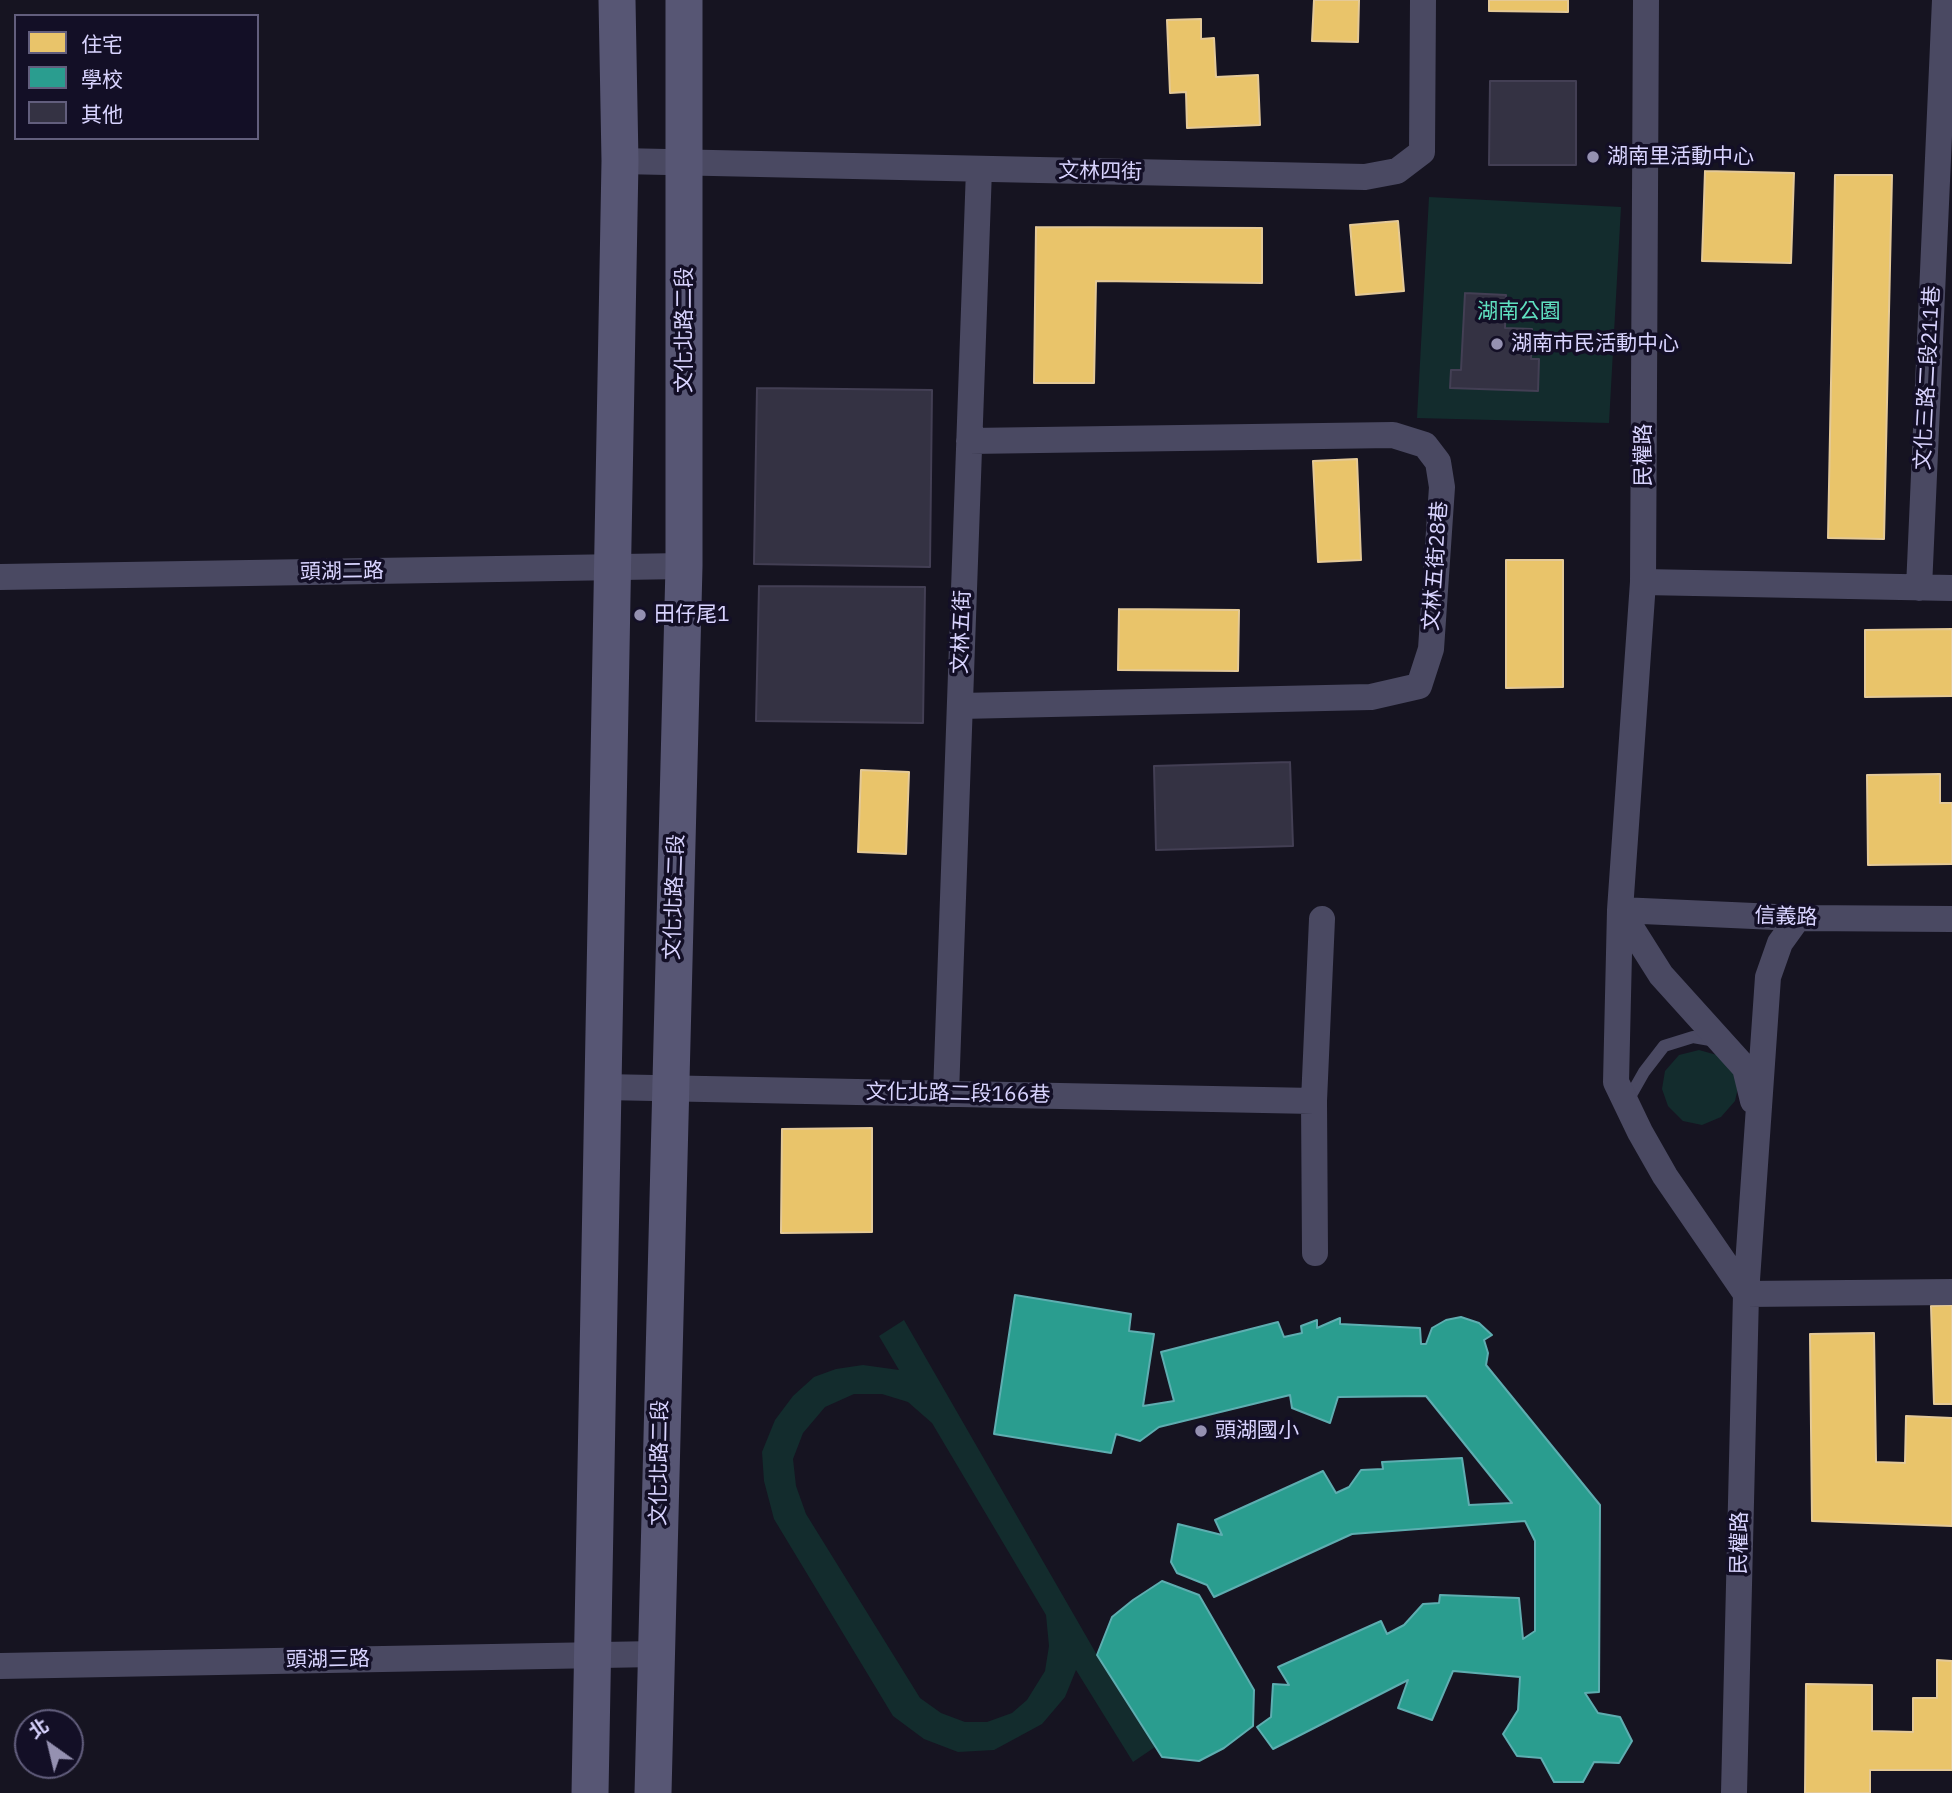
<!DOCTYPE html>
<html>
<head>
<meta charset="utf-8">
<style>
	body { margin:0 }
	#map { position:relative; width:1952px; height:1793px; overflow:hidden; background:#161421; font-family:"IBM Plex Sans","Noto Sans TC",sans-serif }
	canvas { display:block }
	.legend { position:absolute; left:14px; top:14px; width:245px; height:126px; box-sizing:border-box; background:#130f26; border:2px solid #625e7d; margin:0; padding:9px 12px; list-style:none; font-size:21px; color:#d9d4ff }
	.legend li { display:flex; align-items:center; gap:14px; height:35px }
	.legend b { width:35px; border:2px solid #625e7d }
	.north { position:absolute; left:14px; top:1709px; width:70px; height:70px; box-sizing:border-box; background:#130f26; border:2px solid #625e7d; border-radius:50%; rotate:326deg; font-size:19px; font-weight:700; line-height:28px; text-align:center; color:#d9d4ff }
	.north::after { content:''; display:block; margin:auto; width:24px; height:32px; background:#9591b1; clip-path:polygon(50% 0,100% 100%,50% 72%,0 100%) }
</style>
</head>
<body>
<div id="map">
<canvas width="1952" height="1793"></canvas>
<ul class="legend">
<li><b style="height:19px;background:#e9c46a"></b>住宅</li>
<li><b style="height:19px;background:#2a9d8f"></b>學校</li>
<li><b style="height:19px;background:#343243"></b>其他</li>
</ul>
<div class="north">北</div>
</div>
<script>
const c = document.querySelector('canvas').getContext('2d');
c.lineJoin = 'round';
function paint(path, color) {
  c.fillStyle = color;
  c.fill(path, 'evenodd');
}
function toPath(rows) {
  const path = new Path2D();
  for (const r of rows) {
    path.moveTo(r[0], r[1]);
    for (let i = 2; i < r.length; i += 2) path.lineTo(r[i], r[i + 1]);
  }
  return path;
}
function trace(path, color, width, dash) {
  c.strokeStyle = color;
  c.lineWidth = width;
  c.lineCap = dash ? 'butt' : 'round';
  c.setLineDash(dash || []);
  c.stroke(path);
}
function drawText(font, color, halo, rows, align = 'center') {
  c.font = font + ' "IBM Plex Sans","Noto Sans TC",sans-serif';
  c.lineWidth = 7;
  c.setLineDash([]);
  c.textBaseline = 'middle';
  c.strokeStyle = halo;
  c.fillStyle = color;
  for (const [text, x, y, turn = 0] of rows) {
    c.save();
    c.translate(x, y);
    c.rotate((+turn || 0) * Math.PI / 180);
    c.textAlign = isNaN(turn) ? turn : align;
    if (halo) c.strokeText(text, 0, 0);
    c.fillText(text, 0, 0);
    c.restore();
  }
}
paint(toPath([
	[1429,197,1621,207,1609,423,1417,418],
	[1699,1050,1717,1055,1730,1066,1739,1083,1735,1101,1721,1117,1702,1125,1683,1121,1668,1106,1662,1089,1665,1071,1679,1055],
	[904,1320,1097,1655,1155,1747,1133,1762,1076,1670,1065,1697,1042,1724,994,1750,958,1752,924,1739,893,1716,774,1519,764,1481,762,1452,775,1420,793,1396,814,1377,836,1369,863,1365,899,1370,879,1336],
	[854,1394,882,1394,908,1402,932,1423,1046,1615,1049,1646,1045,1671,1027,1700,1012,1713,987,1722,965,1722,941,1713,920,1698,806,1514,796,1486,793,1459,803,1433,825,1407]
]), '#132c2d');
const homes = toPath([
	[1314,0,1359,0,1358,42,1312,41,1314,0],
	[1489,0,1568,0,1568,12,1489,11,1489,0],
	[1201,19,1201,39,1214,38,1216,77,1258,75,1260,125,1187,128,1186,92,1170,93,1167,20,1201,19],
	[1705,171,1794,173,1791,263,1702,261,1705,171],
	[1835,175,1892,175,1884,539,1828,538,1835,175],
	[1398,221,1404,291,1356,295,1350,225,1398,221],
	[1036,227,1262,228,1262,283,1096,281,1094,383,1034,383,1036,227],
	[1357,459,1361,560,1318,562,1313,461,1357,459],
	[1506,560,1563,560,1563,687,1506,688,1506,560],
	[1119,609,1239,610,1238,671,1118,670,1119,609],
	[1952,629,1952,696,1865,697,1865,630,1952,629],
	[861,770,909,772,906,854,858,852,861,770],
	[1940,774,1940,803,1952,803,1952,864,1868,865,1867,775,1940,774],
	[872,1128,872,1232,781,1233,782,1129,872,1128],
	[1952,1305,1952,1404,1934,1404,1931,1306,1952,1305],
	[1874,1333,1876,1462,1905,1463,1906,1416,1952,1418,1952,1526,1812,1521,1810,1334,1874,1333],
	[1937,1660,1952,1661,1952,1770,1870,1770,1870,1793,1805,1793,1806,1684,1872,1685,1872,1731,1913,1732,1913,1698,1937,1698,1937,1660]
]);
paint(homes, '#e9c46a');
trace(homes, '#e4c997', 2);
const schools = toPath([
	[1015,1295,1131,1314,1129,1331,1154,1334,1143,1406,1174,1401,1161,1352,1278,1322,1284,1337,1302,1333,1301,1326,1317,1320,1317,1328,1340,1318,1340,1324,1420,1328,1421,1344,1426,1344,1432,1328,1446,1320,1461,1317,1479,1323,1492,1335,1484,1340,1488,1353,1486,1365,1600,1505,1599,1692,1585,1693,1598,1713,1620,1717,1632,1741,1619,1763,1594,1762,1583,1782,1554,1782,1541,1758,1517,1756,1503,1734,1518,1710,1520,1677,1453,1671,1432,1720,1398,1708,1408,1680,1273,1749,1257,1727,1271,1717,1273,1684,1289,1685,1278,1667,1381,1621,1387,1634,1404,1625,1423,1604,1439,1603,1440,1595,1519,1598,1523,1639,1535,1631,1535,1541,1525,1521,1352,1534,1214,1597,1207,1585,1177,1573,1171,1562,1178,1524,1222,1535,1215,1520,1323,1471,1336,1493,1349,1487,1361,1470,1383,1469,1382,1462,1462,1458,1469,1505,1512,1503,1426,1396,1338,1397,1330,1423,1292,1408,1290,1395,1159,1427,1140,1441,1116,1434,1111,1453,994,1434,1015,1295],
	[1162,1581,1199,1595,1254,1690,1253,1726,1224,1748,1199,1761,1162,1757,1097,1655,1112,1617,1133,1600,1162,1581]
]);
paint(schools, '#2a9d8f');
trace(schools, '#5eaeb1', 2);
const building = toPath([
	[1490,81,1576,81,1576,165,1489,165,1490,81],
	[1465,293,1506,295,1505,328,1532,329,1531,359,1539,359,1538,391,1450,388,1451,370,1461,370,1465,293],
	[757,388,932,390,930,567,754,564,757,388],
	[759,586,925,587,923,723,756,721,759,586],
	[1290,762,1293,846,1156,850,1154,766,1290,762]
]);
paint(building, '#343243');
trace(building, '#433f54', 2);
trace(toPath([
	[1627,1102,1644,1072,1664,1046,1693,1037,1716,1041]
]), '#4a4962', 12);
trace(toPath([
	[1646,0,1643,582,1620,910,1616,1082,1640,1132,1665,1176,1746,1294],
	[620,161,1365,177,1397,171,1422,152,1423,0],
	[0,577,684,566],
	[1643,582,1952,588],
	[1919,588,1945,0],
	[960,706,1371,697,1419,686,1431,649,1442,487,1438,462,1425,445,1393,435,969,441],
	[1620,910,1798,918,1952,919],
	[1620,910,1661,975,1745,1068,1753,1101],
	[603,1087,1314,1101],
	[946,1094,979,169],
	[1315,1253,1314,1101,1322,919],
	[1746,1294,1952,1292],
	[0,1666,656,1654],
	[1734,1793,1746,1294,1768,977,1780,943,1798,918]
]), '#4a4962', 26);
trace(toPath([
	[590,1793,620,161,617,0],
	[653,1793,684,566,684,0]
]), '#575674', 37);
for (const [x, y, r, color] of [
	[1593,157,7,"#9591b1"],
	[1497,344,7,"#9591b1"],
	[640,615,7,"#9591b1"],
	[1201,1431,7,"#9591b1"]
]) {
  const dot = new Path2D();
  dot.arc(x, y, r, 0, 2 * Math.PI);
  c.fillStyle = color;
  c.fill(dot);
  trace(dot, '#130f26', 2.5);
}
drawText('21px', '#d9d4ff', '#130f26', [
	["湖南里活動中心",1607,157],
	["湖南市民活動中心",1511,344],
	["田仔尾1",654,615],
	["頭湖國小",1215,1431]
], 'left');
drawText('21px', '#d9d4ff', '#130f26', [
	["文林四街",1100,172,1],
	["文化北路二段",685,330,-90],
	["文化三路二段211巷",1928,378,-87],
	["民權路",1644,455,-90],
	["文林五街28巷",1436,566,-86],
	["頭湖二路",342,572,-1],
	["文林五街",962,632,-88],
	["文化北路二段",675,897,-88],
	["信義路",1786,917,2],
	["文化北路二段166巷",958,1094,1],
	["文化北路二段",660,1463,-89],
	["民權路",1740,1543,-89],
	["頭湖三路",328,1660,-1]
]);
drawText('21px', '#5fe0c0', '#130f26', [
	["湖南公園",1519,312]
]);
</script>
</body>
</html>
